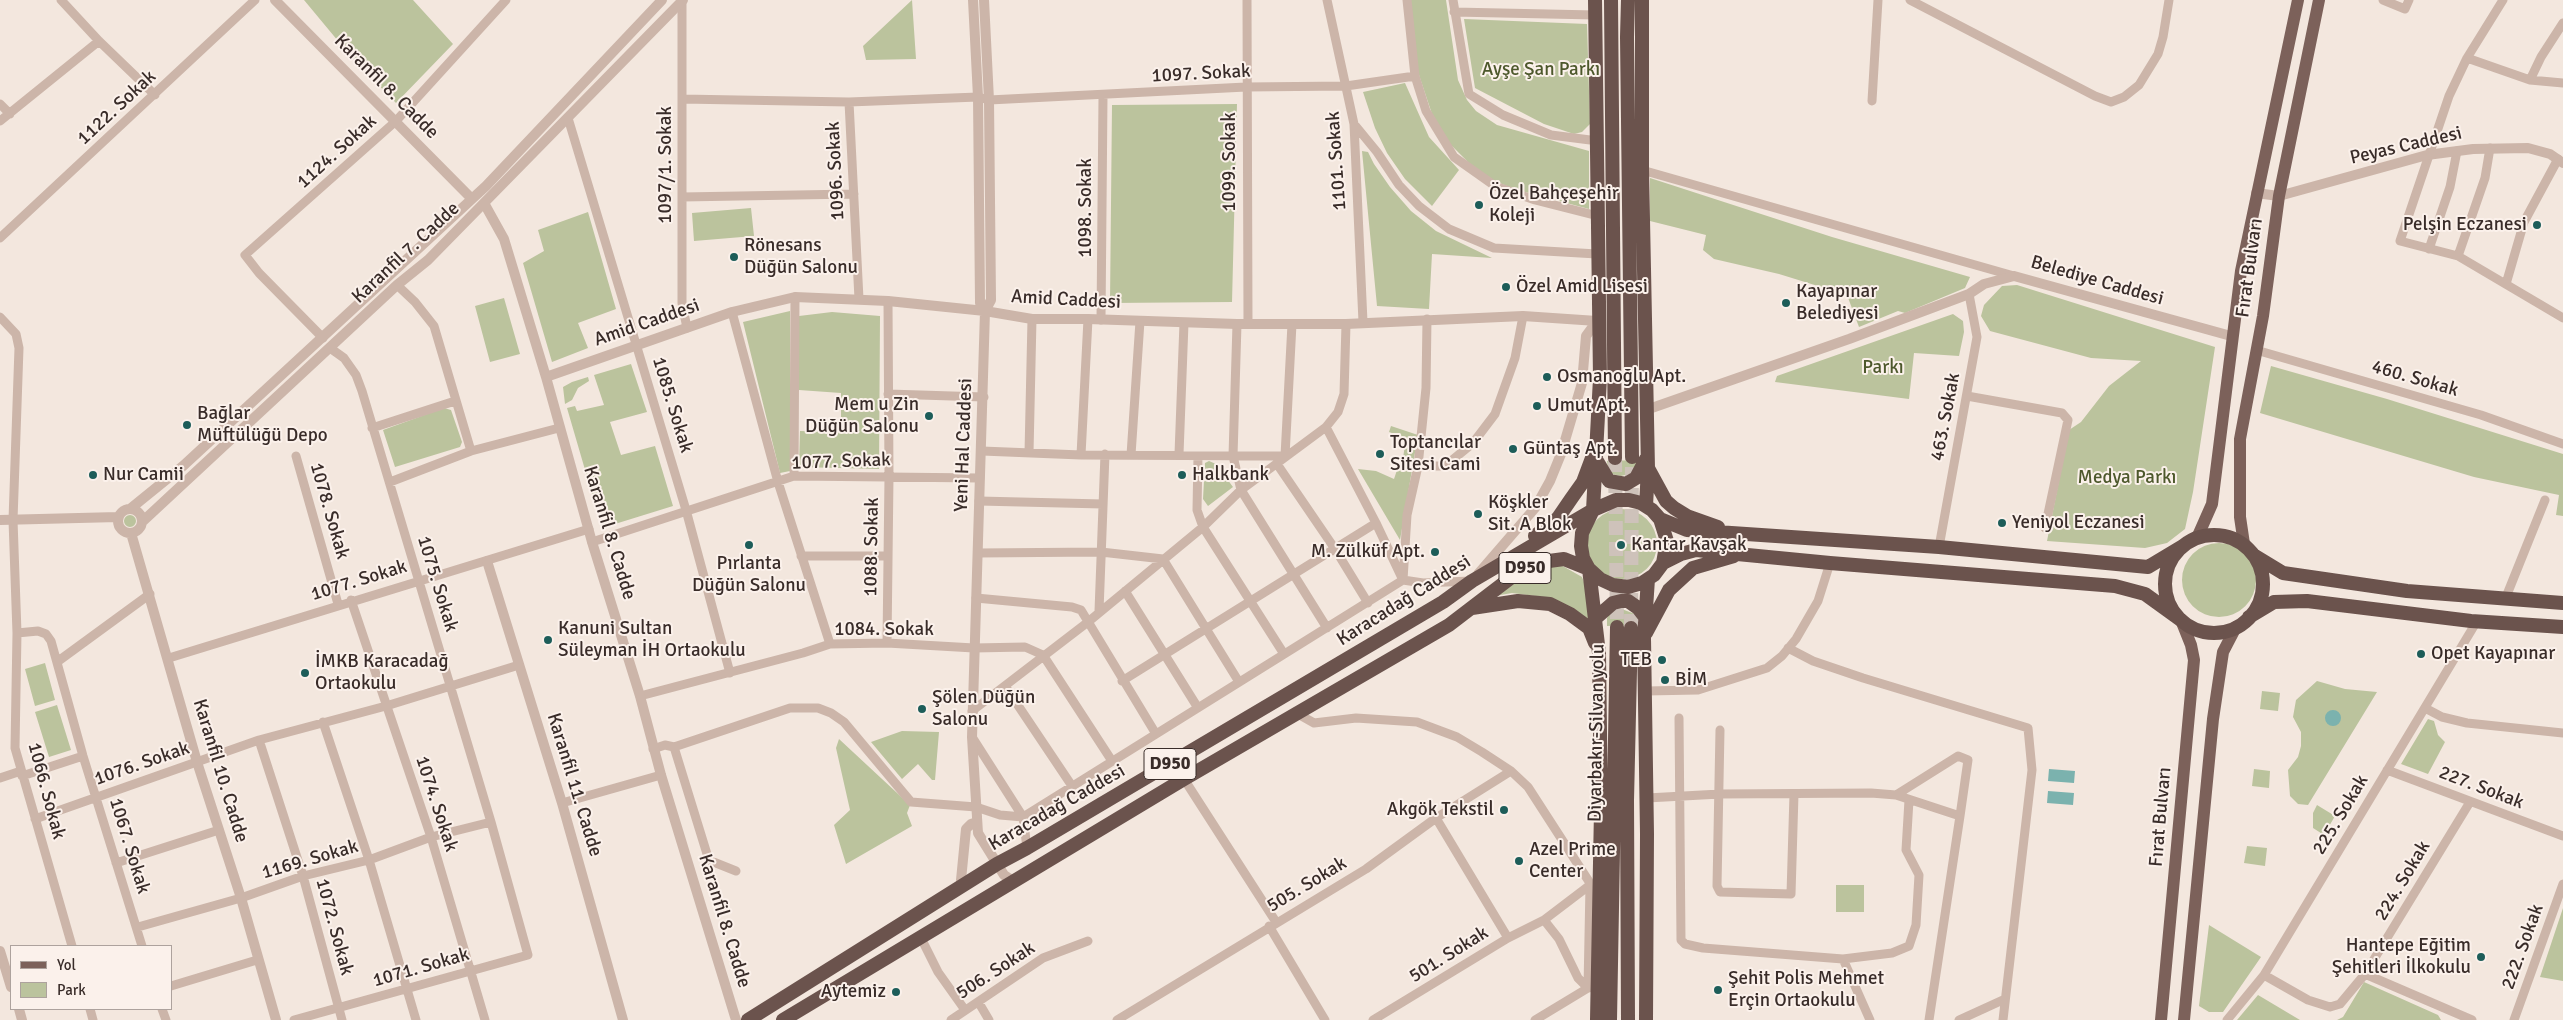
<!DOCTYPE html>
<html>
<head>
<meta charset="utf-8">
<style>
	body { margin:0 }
	#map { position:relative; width:2563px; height:1020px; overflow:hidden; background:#f3e7de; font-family:Signika,sans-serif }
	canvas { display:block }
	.legend { position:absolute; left:10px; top:945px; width:162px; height:65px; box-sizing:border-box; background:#fbf1eb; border:1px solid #ada29d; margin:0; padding:6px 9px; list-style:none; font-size:15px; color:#392c29 }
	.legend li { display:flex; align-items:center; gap:10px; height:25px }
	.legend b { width:25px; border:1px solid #ada29d }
</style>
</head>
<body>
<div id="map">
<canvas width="2563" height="1020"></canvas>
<ul class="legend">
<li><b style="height:6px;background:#7c615a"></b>Yol</li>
<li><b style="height:14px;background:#bbc39d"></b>Park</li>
</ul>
</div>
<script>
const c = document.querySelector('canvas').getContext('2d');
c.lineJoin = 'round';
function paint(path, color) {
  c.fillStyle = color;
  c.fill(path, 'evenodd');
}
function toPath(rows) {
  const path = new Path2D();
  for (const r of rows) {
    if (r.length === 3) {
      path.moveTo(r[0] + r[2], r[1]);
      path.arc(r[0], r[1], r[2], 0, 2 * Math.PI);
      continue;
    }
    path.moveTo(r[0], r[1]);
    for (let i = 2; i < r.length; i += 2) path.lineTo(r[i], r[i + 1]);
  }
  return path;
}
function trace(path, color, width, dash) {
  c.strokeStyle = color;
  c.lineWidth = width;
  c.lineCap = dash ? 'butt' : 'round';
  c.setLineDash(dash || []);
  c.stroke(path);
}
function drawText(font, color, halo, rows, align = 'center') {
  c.font = font + ' Signika,sans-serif';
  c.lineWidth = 4;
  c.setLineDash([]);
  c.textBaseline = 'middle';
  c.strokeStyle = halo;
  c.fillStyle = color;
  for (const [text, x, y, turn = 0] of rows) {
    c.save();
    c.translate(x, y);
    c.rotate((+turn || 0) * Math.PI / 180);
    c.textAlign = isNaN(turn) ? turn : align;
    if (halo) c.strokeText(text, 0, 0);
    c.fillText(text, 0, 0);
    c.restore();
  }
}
paint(toPath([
	[304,0,413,0,453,44,396,103,353,59],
	[912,0,916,59,866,60,863,46],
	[1410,0,1446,0,1458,80,1467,100,1476,111,1497,125,1589,151,1589,209,1514,189,1495,181,1474,168,1446,140,1433,117,1418,72],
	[1464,19,1587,24,1590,124,1582,132,1574,134,1544,124,1475,88],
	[1405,83,1429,137,1459,170,1432,206,1405,179,1387,153,1375,128,1363,92],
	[1237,104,1232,302,1110,303,1112,105],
	[1362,151,1368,152,1374,164,1390,187,1411,211,1436,231,1492,258,1432,254,1429,309,1377,306],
	[1650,178,1832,237,1970,277,1965,288,1905,313,1898,311,1859,327,1847,295,1779,274,1714,259,1703,250,1706,235,1650,221],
	[751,208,754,236,694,241,692,213],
	[588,212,616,309,578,323,588,348,552,362,523,263,544,251,538,230],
	[2017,285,2215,347,2193,492,2185,529,2167,543,2145,548,2047,541,2069,430,2081,422,2109,386,2141,361,2091,358,1990,331,1981,316,1984,305,2002,286],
	[504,298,520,354,490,362,475,306],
	[790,311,790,471,780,473,743,322],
	[832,312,880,316,879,469,799,467,800,431,841,432,841,393,799,390,799,316],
	[1953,314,1963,321,1964,332,1959,356,1914,353,1909,399,1775,382,1777,376],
	[631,364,647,412,610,422,621,455,655,446,673,506,602,528,567,408,575,406,577,411,604,405,594,375],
	[2271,366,2387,399,2563,454,2563,516,2556,515,2559,495,2474,477,2260,413],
	[588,377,589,381,578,388,572,400,565,404,563,387,572,382],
	[444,408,451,410,462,442,460,447,395,467,383,430],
	[1391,426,1418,435,1400,540,1358,469,1376,471,1394,479,1399,464,1402,465,1406,438,1389,432],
	[1639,460,1636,468,1629,474,1621,476,1612,474,1608,469,1607,461],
	[1209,461,1216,464,1233,487,1208,506,1203,499,1205,463],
	[1622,544,35],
	[130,521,6],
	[2219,580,37],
	[1561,565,1582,577,1586,587,1591,621,1543,597,1512,593,1489,597,1527,574,1545,567],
	[1619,608,1635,614,1638,625,1607,626,1607,618,1611,612],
	[45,663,55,700,35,706,25,669],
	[2317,681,2345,689,2377,692,2308,805,2298,804,2290,796,2288,770,2298,757,2301,746,2301,732,2293,717,2296,700],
	[2262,691,2280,693,2278,711,2260,709],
	[57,705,71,750,49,757,35,712],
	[2428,719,2434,721,2438,735,2445,742,2428,774,2401,764],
	[902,731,939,732,935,780,932,780,918,764,902,779,871,742],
	[839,739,910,805,907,813,912,826,846,864,834,825,850,810,836,748],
	[2254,769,2270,771,2269,788,2252,786],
	[2317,805,2335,816,2324,835,2313,828,2313,813],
	[2247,846,2267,848,2265,866,2244,863],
	[1836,885,1864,885,1864,912,1836,912],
	[2563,908,2563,981,2540,977],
	[2209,925,2261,957,2223,1012,2209,1012,2199,1006],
	[2364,982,2438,1015,2441,1020,2337,1020,2343,1017],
	[2258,995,2300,1020,2237,1020]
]), '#bbc39d');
paint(toPath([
	[2333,718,8],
	[2049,769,2075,771,2074,783,2048,781],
	[2048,791,2074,793,2073,805,2047,803]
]), '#7bb2ae');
trace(toPath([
	[1615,458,1617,627],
	[1631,628,1632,457]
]), '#cec2ba', 14, [14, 7]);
trace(toPath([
	[61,0,99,41,155,95],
	[1247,0,1248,324],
	[1327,0,1354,124,1363,322],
	[1407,0,1415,76,1426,111,1454,157,1495,186,1535,200,1598,216],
	[1453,0,1469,94,1503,115,1551,135,1598,141],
	[1910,0,2095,96,2111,102,2124,97,2139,85,2158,54,2163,37,2169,0],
	[2383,0,2405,9,2409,0],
	[2503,0,2467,58,2449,96,2400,241,2458,256,2563,318],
	[682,2,682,303,687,328],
	[1454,12,1595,15],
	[2467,58,2530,80,2563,83],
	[2530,80,2541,57,2563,23],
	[682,99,849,102,978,97,989,100,1246,87,1346,86,1415,76],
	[1872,101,1878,0],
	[849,102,859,299],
	[0,104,10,114],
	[568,118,686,510,730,673],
	[0,121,99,41],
	[1354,124,1377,152,1399,185,1419,206,1449,229,1494,248,1597,254],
	[1642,170,2014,276],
	[682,197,854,194],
	[0,238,255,0],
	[2429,249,2450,187,2457,151],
	[2458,256,2485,178,2490,148],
	[2506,284,2524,222,2558,159],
	[397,285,415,302,434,326,471,451],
	[732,312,778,482,830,644],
	[0,317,16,334,19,348,13,520,17,633,15,748,72,946],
	[1101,320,1103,96],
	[1237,324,1233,456,1241,490,1327,628],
	[323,338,259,273,245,255,396,121,506,0],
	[2256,350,2481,415,2563,444],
	[888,394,984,397],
	[1967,396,2062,413,2068,420,2045,528],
	[1326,427,1376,523,1402,578],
	[372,428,455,401],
	[982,451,1081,455,1285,456,1292,324],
	[1029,453,1032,319],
	[1179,454,1184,323],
	[1081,455,1088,319],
	[1131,455,1140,321],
	[296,456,338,604],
	[1198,456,1197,510,1203,527,1284,654],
	[1277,464,1335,549,1368,603],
	[1418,466,1445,466,1473,443,1495,414,1515,358,1523,316],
	[794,476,795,297],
	[390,482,471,451,559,428],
	[979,501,1103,504],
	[592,542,794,476,980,478],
	[1939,547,1977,337,1969,294],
	[978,553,1101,552,1163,559,1239,682],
	[801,556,888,556],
	[1403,580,1407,515,1418,466,1426,388,1427,319],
	[1125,591,1198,708],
	[2506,597,2545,500],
	[976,598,1072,607,1081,610,1156,734],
	[351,600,431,837,485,1020],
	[1099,611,1105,454],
	[17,633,38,631,46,634,51,641,83,756,142,946],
	[887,643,889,477,888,301],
	[1788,648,1813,661,1863,678,2028,728,2032,770,2003,1020],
	[169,658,589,529],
	[57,662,150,594],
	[1122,681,1376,523],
	[1005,686,1072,786],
	[1646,691,1698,690,1767,668,1782,656,1796,639,1818,601,1830,563],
	[640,696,803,653,830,644,887,643,974,648,1025,647,1043,655,1112,761],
	[2425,708,2442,717,2467,723,2563,733],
	[972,711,1088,622,1203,527,1241,490,1326,427,1338,412,1344,394,1346,324],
	[1298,714,1314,723,1356,718,1417,722,1457,737,1482,752,1511,771,1528,787,1599,897],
	[1679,718,1681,940,1685,944,1703,948,1843,959,1870,1020],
	[323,722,369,860,416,1020],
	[1720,730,1717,886,1720,892,1791,894,1794,794],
	[972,737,1023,817,1027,848],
	[259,740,303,876,342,1020],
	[653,749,665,745,674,747],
	[2387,770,2563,836],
	[22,776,83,756],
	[0,778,21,771],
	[1184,779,1276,922],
	[1896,795,1958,756,1968,760,1960,816],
	[1647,798,1720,794,1871,793,1896,795,1960,816,1929,1020],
	[562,803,661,775],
	[1436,818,1508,938],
	[35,819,259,740,386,706,519,665],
	[116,863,219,830],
	[736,871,711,861,707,854,674,747,790,708,818,708,831,713,844,722,911,802,976,807,1000,815,1023,817,1403,580,1423,583,1471,581],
	[1544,920,1559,939,1578,978,1588,988],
	[1269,926,1325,1020],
	[138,927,241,898,303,876,369,860,431,837,491,822],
	[920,936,938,972,965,1010],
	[1843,959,1892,953,1909,946,1916,925,1919,875,1906,850,1909,800],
	[2365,974,2472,1020],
	[2264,975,2308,1000,2330,1007,2340,1004,2365,974,2470,802],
	[171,986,257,960],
	[1588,988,1590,885],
	[979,1003,989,1020],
	[90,1009,93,1020],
	[162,1009,166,1020],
	[294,1020,528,955,491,822,362,391,356,375,344,358,330,348],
	[951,1020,1043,958,1088,941],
	[1117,1020,1366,869,1436,818,1511,771],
	[1373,1020,1508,938,1544,920,1590,885],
	[1535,1020,1588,988,1593,987],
	[1959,1020,2005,999],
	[2227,1020,2264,975,2477,621],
	[2514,1020,2563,884]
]), '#ccb5a9', 9);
trace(toPath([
	[275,0,472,199],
	[973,0,978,97,980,303,985,311,972,737,978,833,1004,875,1013,881],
	[984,0,989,100,991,300,985,311],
	[2256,193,2279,196,2427,155,2473,149,2528,148,2550,154,2563,163],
	[484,203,504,239,546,377,592,542,640,696,661,775,736,1020],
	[546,377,732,312,795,297,888,301,985,311,1032,319,1088,319,1237,324,1346,324,1523,316,1597,321],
	[1646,410,1849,339,1969,294,1984,284,2014,276,2231,336],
	[130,521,12],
	[130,509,183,466,486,186,662,0],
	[0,520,118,517],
	[142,522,397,285,428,260,683,0],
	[131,533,197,762,241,898,276,1020],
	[487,561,562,803,623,1020],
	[1478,574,1535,508,1550,481,1561,454,1582,383,1586,336,1597,321],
	[964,885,961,880,966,829,971,824,977,822],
	[0,951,11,987],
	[19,1009,22,1020]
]), '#ccb5a9', 10);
trace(toPath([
	[2197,538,2212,504,2241,271,2298,0],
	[2244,544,2240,517,2240,439,2263,316,2279,196,2319,0],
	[2161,1020,2194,660,2191,645,2181,620],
	[2184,1020,2213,719,2223,652,2236,627]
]), '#7c615a', 12);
trace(toPath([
	[1611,0,1615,458],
	[1628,0,1627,37,1632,457],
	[1642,0,1642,170,1648,468,1646,506],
	[1597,461,1609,481,1626,484,1636,478,1646,459],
	[1648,468,1666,501,1674,508,1687,516,1718,527],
	[1616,500,1629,500,1641,503,1652,510,1660,519,1667,541,1663,563,1654,575,1642,583,1628,587,1613,585,1600,579,1589,569,1583,558,1581,546,1582,533,1593,510,1616,500],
	[1660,519,1687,530,1939,547,2148,567,2183,546],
	[2214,584,49],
	[1535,536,1558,518,1571,499,1583,482,1592,458],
	[2255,556,2283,573,2407,591,2563,603],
	[1663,563,1681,554,1696,550,1830,563,2115,586,2145,594,2181,620],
	[1472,608,1518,601,1550,604,1570,614,1589,628,1595,643],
	[1597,617,1613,603,1621,601,1628,601,1638,608,1645,617],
	[2249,617,2274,602,2307,601,2471,621,2563,627],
	[1646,633,1669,590,1693,568,1734,556],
	[748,1020,997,864,1027,848,1443,602,1472,581,1593,510,1600,378,1595,0],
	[783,1020,1184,779,1449,625,1517,573,1534,563,1564,559,1589,569,1599,653,1601,810,1597,1020],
	[1610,1020,1617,627],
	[1628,1020,1627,800,1631,628],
	[1646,1020,1647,834,1644,638,1648,579]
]), '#6b534d', 14);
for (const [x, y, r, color] of [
	[1479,205,5,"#1d5d59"],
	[2537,225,5,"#1d5d59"],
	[734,257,5,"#1d5d59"],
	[1506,287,5,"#1d5d59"],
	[1786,303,5,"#1d5d59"],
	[1547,377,5,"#1d5d59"],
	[1537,406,5,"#1d5d59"],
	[929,416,5,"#1d5d59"],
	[187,425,5,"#1d5d59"],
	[1513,449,5,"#1d5d59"],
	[1380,454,5,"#1d5d59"],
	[93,475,5,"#1d5d59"],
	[1182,475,5,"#1d5d59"],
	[1478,514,5,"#1d5d59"],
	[2002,523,5,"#1d5d59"],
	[749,545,5,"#1d5d59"],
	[1621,545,5,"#1d5d59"],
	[1435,552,5,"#1d5d59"],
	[548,640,5,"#1d5d59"],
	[2421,654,5,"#1d5d59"],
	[1662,660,5,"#1d5d59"],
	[305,673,5,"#1d5d59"],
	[1665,680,5,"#1d5d59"],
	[922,709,5,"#1d5d59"],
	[1504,810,5,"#1d5d59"],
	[1519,861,5,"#1d5d59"],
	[2481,957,5,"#1d5d59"],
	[1718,990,5,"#1d5d59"],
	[896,992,5,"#1d5d59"]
]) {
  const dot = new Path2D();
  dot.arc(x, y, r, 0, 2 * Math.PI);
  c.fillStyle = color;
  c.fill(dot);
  trace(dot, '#fbf1eb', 2);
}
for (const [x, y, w] of [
	[1525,568,52],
	[1170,764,52]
]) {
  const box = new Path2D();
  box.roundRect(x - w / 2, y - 15.5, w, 31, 4);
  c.fillStyle = '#fbf1eb';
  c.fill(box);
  trace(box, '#392c29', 1);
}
drawText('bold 18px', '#392c29', null, [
	["D950",1525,568],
	["D950",1170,764]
]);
drawText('19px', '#4d582c', '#fbf1eb', [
	["Ayşe Şan Parkı",1541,70],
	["Parkı",1883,368],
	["Medya Parkı",2127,478]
]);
drawText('19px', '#392c29', '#fbf1eb', [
	["1097. Sokak",1201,74,-3],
	["Karanfil 8. Cadde",386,87,45],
	["1122. Sokak",117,108,-43],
	["Peyas Caddesi",2406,146,-13],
	["1124. Sokak",337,152,-42],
	["1101. Sokak",1337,161,-94],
	["1099. Sokak",1230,162,-90],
	["1097/1. Sokak",666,165,-90],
	["1096. Sokak",836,171,-93],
	["1098. Sokak",1086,208,-90],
	["Karanfil 7. Cadde",406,253,-43],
	["Fırat Bulvarı",2250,268,-82],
	["Belediye Caddesi",2097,281,16],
	["Amid Caddesi",1066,300,3],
	["Amid Caddesi",647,323,-19],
	["460. Sokak",2415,379,16],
	["1085. Sokak",672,405,73],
	["463. Sokak",1946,417,-79],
	["Yeni Hal Caddesi",964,445,-88],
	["1077. Sokak",841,462,-2],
	["1078. Sokak",329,511,74],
	["Karanfil 8. Cadde",609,533,73],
	["1088. Sokak",872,547,-89],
	["1077. Sokak",359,581,-17],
	["1075. Sokak",437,584,73],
	["Karacadağ Caddesi",1404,601,-32],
	["1084. Sokak",884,630],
	["Diyarbakır-Silvan yolu",1597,733,-89],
	["1076. Sokak",142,764,-19],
	["Karanfil 10. Cadde",220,771,73],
	["Karanfil 11. Cadde",574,785,73],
	["227. Sokak",2481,788,21],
	["1066. Sokak",46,791,75],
	["1074. Sokak",436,804,72],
	["Karacadağ Caddesi",1057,808,-30],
	["225. Sokak",2341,815,-59],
	["Fırat Bulvarı",2161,817,-85],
	["1067. Sokak",129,846,73],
	["1169. Sokak",310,860,-16],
	["224. Sokak",2403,881,-59],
	["505. Sokak",1307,885,-31],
	["Karanfil 8. Cadde",724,921,73],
	["1072. Sokak",334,927,75],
	["222. Sokak",2523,947,-70],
	["501. Sokak",1449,955,-32],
	["1071. Sokak",421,968,-16],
	["506. Sokak",996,971,-33]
]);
drawText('19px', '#392c29', '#fbf1eb', [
	["Özel Bahçeşehir",1489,194],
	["Koleji",1489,216],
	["Pelşin Eczanesi",2527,225,"right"],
	["Rönesans",744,246],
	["Düğün Salonu",744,268],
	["Özel Amid Lisesi",1516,287],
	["Kayapınar",1796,292],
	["Belediyesi",1796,314],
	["Osmanoğlu Apt.",1557,377],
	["Mem u Zin",919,405,"right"],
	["Düğün Salonu",919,427,"right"],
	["Umut Apt.",1547,406],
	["Bağlar",197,414],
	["Müftülüğü Depo",197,436],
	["Toptancılar",1390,443],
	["Sitesi Cami",1390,465],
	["Güntaş Apt.",1523,449],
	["Nur Camii",103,475],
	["Halkbank",1192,475],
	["Köşkler",1488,503],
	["Sit. A Blok",1488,525],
	["Yeniyol Eczanesi",2012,523],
	["Kantar Kavşak",1631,545],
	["M. Zülküf Apt.",1425,552,"right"],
	["Pırlanta",749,564,"center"],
	["Düğün Salonu",749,586,"center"],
	["Kanuni Sultan",558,629],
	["Süleyman İH Ortaokulu",558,651],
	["Opet Kayapınar",2431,654],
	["TEB",1652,660,"right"],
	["İMKB Karacadağ",315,662],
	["Ortaokulu",315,684],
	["BİM",1675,680],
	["Şölen Düğün",932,698],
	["Salonu",932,720],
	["Akgök Tekstil",1494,810,"right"],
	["Azel Prime",1529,850],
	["Center",1529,872],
	["Hantepe Eğitim",2471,946,"right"],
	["Şehitleri İlkokulu",2471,968,"right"],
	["Şehit Polis Mehmet",1728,979],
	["Erçin Ortaokulu",1728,1001],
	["Aytemiz",886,992,"right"]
], 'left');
</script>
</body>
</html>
